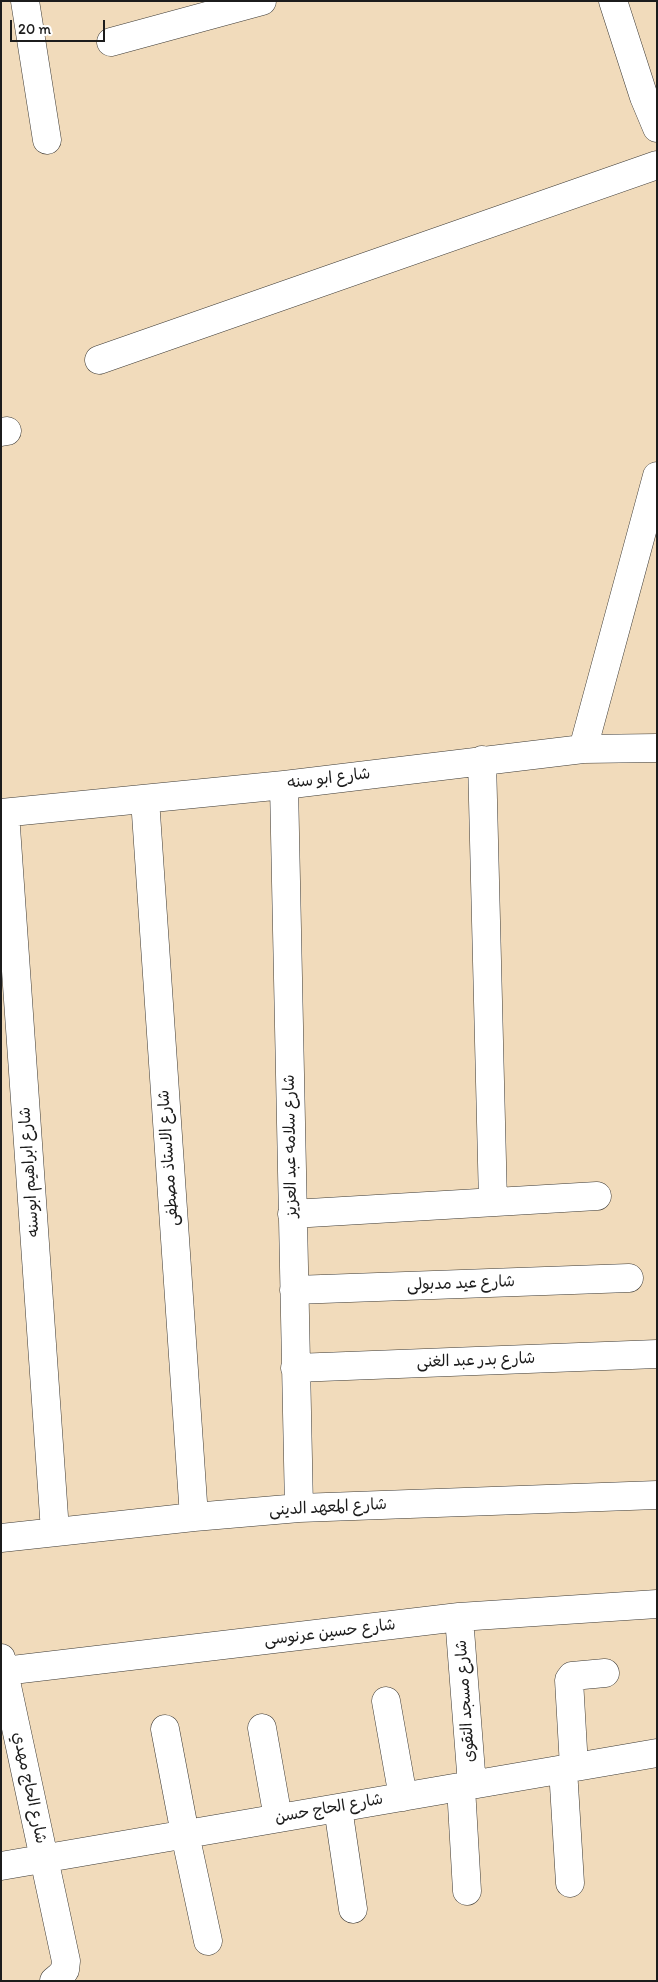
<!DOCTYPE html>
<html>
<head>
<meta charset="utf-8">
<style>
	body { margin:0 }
	#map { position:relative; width:658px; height:1982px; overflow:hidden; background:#f1dbbb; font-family:Itim,sans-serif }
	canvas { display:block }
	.frame { position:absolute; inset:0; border:2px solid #1c1c1c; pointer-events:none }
	.scale { position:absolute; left:10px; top:20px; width:95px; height:22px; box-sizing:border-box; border:2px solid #1c1c1c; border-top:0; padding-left:6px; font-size:15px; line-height:18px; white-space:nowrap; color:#1c1c1c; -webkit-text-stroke:4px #fff; paint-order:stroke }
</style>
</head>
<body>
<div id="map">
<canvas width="658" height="1982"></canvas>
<div class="frame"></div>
<div class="scale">20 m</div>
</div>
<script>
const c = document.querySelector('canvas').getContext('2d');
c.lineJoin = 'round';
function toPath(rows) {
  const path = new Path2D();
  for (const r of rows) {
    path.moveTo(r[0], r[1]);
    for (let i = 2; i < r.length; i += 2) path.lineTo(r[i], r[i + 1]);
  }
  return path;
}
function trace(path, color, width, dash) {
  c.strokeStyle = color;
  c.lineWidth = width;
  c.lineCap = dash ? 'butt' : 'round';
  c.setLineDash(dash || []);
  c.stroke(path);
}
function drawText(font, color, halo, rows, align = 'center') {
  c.font = font + ' Itim,"Playpen Sans Arabic",sans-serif';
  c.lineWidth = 4.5;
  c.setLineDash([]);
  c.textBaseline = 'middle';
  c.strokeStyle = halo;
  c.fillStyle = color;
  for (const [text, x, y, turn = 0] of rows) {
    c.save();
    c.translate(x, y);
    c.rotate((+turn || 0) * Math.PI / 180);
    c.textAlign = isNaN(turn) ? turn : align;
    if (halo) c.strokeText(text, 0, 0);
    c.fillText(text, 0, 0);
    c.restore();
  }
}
const minor = toPath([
	[25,1,47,140],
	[613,1,644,97,657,128],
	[111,42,262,1],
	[99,360,657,165],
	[1,432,7,431],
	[583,749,657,476],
	[482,760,493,1202],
	[284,785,299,1508],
	[145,799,194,1517],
	[1,813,284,785,583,749,657,748],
	[5,813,55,1531],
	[292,1214,597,1196],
	[294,1290,629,1278],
	[295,1368,657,1354],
	[1,1538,194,1517,299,1508,657,1495],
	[459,1617,472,1785],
	[1,1658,66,1961,65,1970,60,1976,54,1981],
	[4,1671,459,1617,657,1604],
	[386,1701,403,1797],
	[262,1728,278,1818],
	[165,1729,185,1834,208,1941],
	[574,1767,569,1680,572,1676,605,1673],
	[563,1769,570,1883],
	[461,1787,467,1891],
	[338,1808,353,1909],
	[1,1866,657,1753]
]);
trace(minor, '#3c3934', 29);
trace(minor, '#fff', 28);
drawText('16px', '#1c1c1c', '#fff', [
	["شارع ابو سنه",329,779,-7],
	["شارع سلامه عبد العزيز",291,1146,-91],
	["شارع الاستاذ مصطفى",169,1158,-94],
	["شارع ابراهيم ابوسنه",30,1172,-94],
	["شارع عيد مدبولى",461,1284,-2],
	["شارع بدر عبد الغنى",476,1361,-2],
	["شارع المعهد الدينى",328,1508,-3],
	["شارع حسين عرنوسى",330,1633,-7],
	["شارع مسجد التقوى",466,1701,-94],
	["شارع الحاج مهدي",29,1788,78],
	["شارع الحاج حسن",329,1809,-10]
]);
</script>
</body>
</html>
